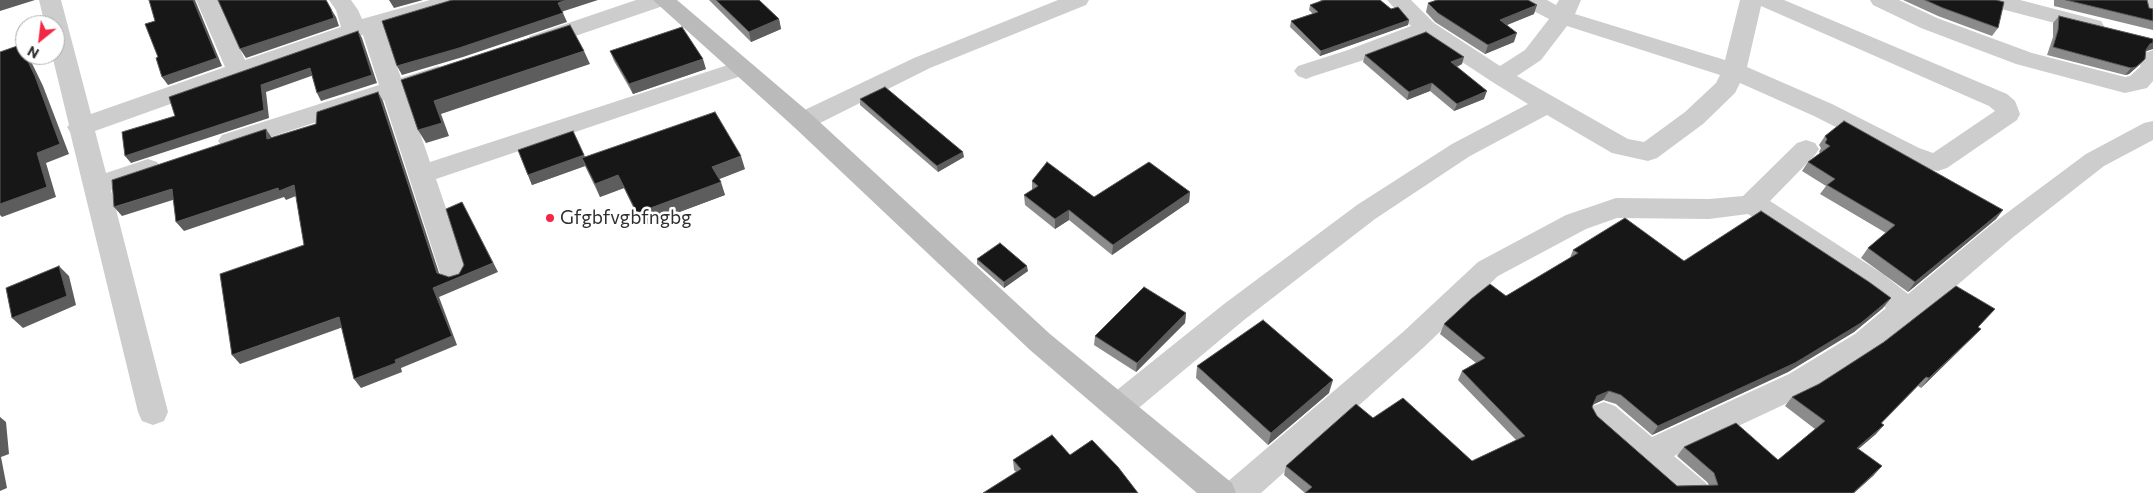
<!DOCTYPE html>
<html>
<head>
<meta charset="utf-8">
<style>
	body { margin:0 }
	#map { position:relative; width:2153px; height:493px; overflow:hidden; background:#fff; font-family:Commissioner,sans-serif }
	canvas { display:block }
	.north { position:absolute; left:15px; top:15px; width:50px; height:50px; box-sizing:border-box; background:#fff; border:1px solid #acacac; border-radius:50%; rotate:209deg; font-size:14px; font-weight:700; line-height:20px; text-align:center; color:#303030 }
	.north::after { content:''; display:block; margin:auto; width:18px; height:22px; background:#f32644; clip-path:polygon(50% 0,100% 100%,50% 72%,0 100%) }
</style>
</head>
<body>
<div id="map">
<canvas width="2153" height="493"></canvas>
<div class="north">N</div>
</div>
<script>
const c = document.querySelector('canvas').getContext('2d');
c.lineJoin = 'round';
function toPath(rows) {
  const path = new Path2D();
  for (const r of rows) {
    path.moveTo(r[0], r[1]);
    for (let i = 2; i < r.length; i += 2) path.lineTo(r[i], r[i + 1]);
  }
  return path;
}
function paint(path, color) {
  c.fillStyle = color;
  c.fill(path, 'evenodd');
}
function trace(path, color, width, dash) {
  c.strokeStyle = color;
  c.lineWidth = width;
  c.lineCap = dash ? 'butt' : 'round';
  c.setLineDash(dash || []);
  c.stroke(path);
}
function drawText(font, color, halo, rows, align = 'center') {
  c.font = font + ' Commissioner,sans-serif';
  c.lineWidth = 5;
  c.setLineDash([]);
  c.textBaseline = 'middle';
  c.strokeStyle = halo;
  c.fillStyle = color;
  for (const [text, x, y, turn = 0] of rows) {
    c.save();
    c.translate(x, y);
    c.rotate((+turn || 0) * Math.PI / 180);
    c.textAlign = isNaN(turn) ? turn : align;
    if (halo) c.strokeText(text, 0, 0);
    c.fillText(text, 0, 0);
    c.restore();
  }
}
paint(toPath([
	[39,0,61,0,91,114,225,67,196,0,218,0,245,60,341,27,336,10,329,0,351,0,358,10,362,19,430,0,466,0,463,5,384,28,401,78,438,66,446,69,450,74,446,79,406,93,430,162,734,63,742,60,750,63,754,68,750,73,436,179,468,273,464,281,454,284,444,281,440,273,384,100,231,150,222,147,218,141,222,135,379,85,363,35,95,131,106,173,148,159,157,162,161,168,157,174,111,190,168,412,164,421,153,425,142,421,138,412,70,132,67,127,69,125,52,55,55,55,55,25,45,25,39,0],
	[636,0,669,0,666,5,546,46,538,48,530,46,526,41,530,36,636,0],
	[1058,0,1089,0,1086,5,930,68,812,127,803,129,794,127,791,121,794,115,914,58,1058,0],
	[1387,0,1411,0,1434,23,1500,66,1525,50,1549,19,1522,5,1519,0,1547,0,1556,5,1559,0,1581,0,1575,14,1725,60,1740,0,1784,0,2007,94,2015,101,2020,114,2017,120,1947,168,1938,171,1922,168,1901,160,1814,116,1740,83,1735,93,1703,124,1657,158,1648,161,1612,153,1547,115,1470,156,1375,219,1244,320,1129,416,1118,420,1107,416,1103,407,1107,398,1224,304,1357,205,1452,144,1528,104,1494,83,1424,37,1364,60,1314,76,1306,79,1298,76,1294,71,1298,66,1348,50,1411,26,1387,0],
	[1761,6,1989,106,1995,111,1933,153,1919,148,1832,104,1747,67,1761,6],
	[1567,26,1720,75,1716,83,1685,112,1644,142,1628,139,1517,76,1541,60,1567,26],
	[1870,0,1899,0,1937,18,2032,53,2125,77,2130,76,2140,67,2141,58,2145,53,2153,50,2153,81,2147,88,2125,93,2016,64,1921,28,1873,5,1870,0],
	[1983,0,2020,0,2101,21,2104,26,2101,31,2093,33,1986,5,1983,0],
	[2139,0,2153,0,2153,17,2145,15,2139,0],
	[2153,121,2153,140,2104,166,2012,238,1926,312,1909,322,1875,350,1811,392,1674,456,1706,483,1710,493,1671,493,1593,424,1588,415,1593,406,1604,402,1615,406,1652,437,1789,374,1855,334,1886,308,1863,290,1748,214,1709,219,1617,218,1586,229,1498,276,1423,348,1261,493,1222,493,1226,483,1403,332,1478,262,1566,215,1616,198,1709,199,1743,196,1797,143,1806,140,1815,143,1819,149,1815,155,1770,201,1883,274,1908,294,1992,224,2086,154,2144,123,2153,121]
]), '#cdcdcd');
paint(toPath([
	[653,0,677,0,812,115,1050,334,1232,483,1236,493,1197,493,1030,350,794,127,653,0]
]), '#bababa');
paint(toPath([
	[709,0,759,0,779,19,781,29,751,42],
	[1320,0,1380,0,1391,9,1409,20,1408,25,1320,56,1290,27,1291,21,1313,14,1309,10,1310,5,1321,1],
	[1903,0,1996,0,1998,28,1992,36,1938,16],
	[2054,0,2147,0,2149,8,2153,9,2153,30,2054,6],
	[1428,3,1534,14,1507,25,1514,42,1485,54,1435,22,1426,12],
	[2059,16,2145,51,2145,59,2138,66,2129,74,2125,75,2047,55,2053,37,2053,23],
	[610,51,706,69,633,94,614,61],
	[1365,55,1462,64,1457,67,1484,99,1454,111,1430,91,1407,100,1363,62],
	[860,99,964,157,938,172,860,105],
	[573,131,585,157,745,169,719,179,725,195,642,226,624,188,600,197,585,166,532,185,528,175],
	[1825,136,2003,210,1996,219,1908,292,1861,258,1868,248,1886,233,1820,194,1826,186,1802,171,1808,162,1820,153,1819,152,1821,148,1819,145],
	[1032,181,1094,197,1190,192,1189,202,1112,255,1069,220,1055,229,1025,205,1024,195,1032,190],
	[1573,250,1684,261,1883,308,1854,332,1788,372,1652,435,1616,404,1603,400,1593,405,1592,407,1597,416,1677,486,1709,485,1707,482,1677,456,1684,447,1778,460,1815,429,1785,406,1792,397,1978,327,1972,338,1921,388,1918,386,1882,423,1876,434,1858,449,1874,475,1854,493,1305,493,1284,475,1286,466,1373,418,1472,461,1516,440,1458,380,1462,371,1476,363,1440,334,1444,324,1506,296,1570,258],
	[977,259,1028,271,1004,288,977,264],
	[1186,313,1185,323,1136,372,1094,345,1095,336],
	[1197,366,1329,393,1268,445,1196,378],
	[1070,455,1016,472,1014,470,1013,460]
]), '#8b8b8b');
paint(toPath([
	[0,0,35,0,0,11],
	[193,0,195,0,222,66,168,85,162,77],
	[389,0,423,0,394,8],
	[567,0,598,0,561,12,558,3],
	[1537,5,1534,14,1497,29,1500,20],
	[331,9,336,17,339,26,246,58,240,49],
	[563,13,567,22,463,57,402,75,397,66],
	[779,19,781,29,751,42,749,32],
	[1409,20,1408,25,1320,56,1321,51],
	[358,31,362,38,377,83,321,101,317,93],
	[1517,33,1514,42,1485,54,1488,45],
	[2153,43,2153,49,2144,52,2150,44],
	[20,45,25,51,25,55,28,55,43,86,69,154,46,163,56,197,2,217,0,215,0,204],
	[584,51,590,64,441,114,449,136,426,143,418,130,434,101],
	[1464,57,1462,64,1449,70,1451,62],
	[703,59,706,69,633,94,629,84],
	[2145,59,2138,66,2129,74,2125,75,2131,68],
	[310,68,314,75,266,92,269,118,131,163,125,156,261,85],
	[1432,83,1430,91,1407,100,1409,92],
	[1487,91,1484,99,1454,111,1457,104],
	[378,92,383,101,442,282,437,273],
	[266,129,272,138,267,139],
	[963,152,964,157,938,172,937,166],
	[584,155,588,165,582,158,585,166,532,185,528,175],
	[741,156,745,169,717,180,712,167],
	[618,175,624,188,600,197,595,184],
	[721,182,725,195,642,226,637,213],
	[294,185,301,194,286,200,284,197,184,231,176,222,278,188],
	[172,189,179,198,122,216,114,207],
	[1190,192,1189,202,1112,255,1113,245],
	[1069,210,1069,220,1055,229,1055,219],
	[2003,210,1996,219,1908,292,1915,282],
	[467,211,498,272,439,297,457,345,401,368,402,372,361,388,354,379,395,360,433,288,493,263],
	[59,266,69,276,76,305,23,328,12,318],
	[1027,266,1028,271,1004,288,1004,282],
	[1891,298,1883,308,1854,332,1788,372,1652,435,1658,426],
	[1186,313,1185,323,1136,372,1137,363],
	[339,317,346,326,240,364,232,355],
	[1981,329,1972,338,1921,388,1929,378],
	[1333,380,1329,393,1268,445,1271,433],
	[1609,391,1603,400,1591,405,1597,396],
	[0,417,6,422,9,454,1,457,7,488,0,491],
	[1884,425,1876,434,1849,457,1857,448],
	[1882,466,1874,475,1854,493,1853,493]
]), '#5d5d5d');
const building = toPath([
	[149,0,193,0,217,58,162,77,156,58,158,57,145,24,155,21,149,0],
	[218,0,326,0,331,9,334,18,240,49,218,0],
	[452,0,567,0,558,3,563,13,459,48,397,66,382,21,452,0],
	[716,0,759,0,779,19,749,32,716,0],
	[1324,0,1380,0,1391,9,1398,7,1409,20,1321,51,1291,21,1318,12,1310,5,1324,0],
	[1437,0,1528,0,1537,5,1500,20,1517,33,1488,45,1438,13,1428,3,1437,0],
	[1925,0,1996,0,2004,2,1998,28,1943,8,1925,0],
	[2066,0,2147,0,2149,8,2153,9,2153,21,2066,0],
	[2059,16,2153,39,2153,43,2150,44,2146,50,2145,59,2136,67,2131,68,2053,47,2058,30,2059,16],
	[570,25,584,51,434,101,442,123,418,130,401,80,570,25],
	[682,27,703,59,629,84,610,51,682,27],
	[358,31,372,75,317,93,310,68,261,85,264,110,125,156,122,132,175,116,169,97,358,31],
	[1426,32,1464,57,1451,62,1487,91,1457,104,1432,83,1409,92,1365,55,1426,32],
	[20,45,35,76,60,144,37,153,47,187,0,204,0,52,20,45],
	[885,87,963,152,937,166,860,99,885,87],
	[378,92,437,273,449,277,459,274,464,265,446,209,462,202,493,263,433,288,452,336,395,360,396,363,354,379,339,317,232,355,220,274,304,245,294,185,279,191,278,188,176,222,172,189,114,207,112,180,266,129,267,139,316,124,317,112,378,92],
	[715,112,741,156,712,167,721,182,637,213,618,175,595,184,582,158,715,112],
	[1844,121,2003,210,1915,282,1868,248,1895,225,1827,185,1835,179,1808,162,1830,146,1825,143,1827,139,1825,136,1844,121],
	[573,131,584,155,528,175,518,150,573,131],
	[1047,162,1094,197,1149,162,1190,192,1113,245,1069,210,1055,219,1024,195,1038,186,1032,181,1047,162],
	[1761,211,1869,282,1891,298,1861,323,1795,363,1658,426,1621,395,1609,391,1597,396,1592,407,1597,416,1677,486,1718,485,1714,473,1684,447,1736,423,1778,460,1825,421,1792,397,1819,384,1884,342,1956,286,1995,309,1978,327,1981,329,1929,378,1926,377,1881,423,1884,425,1857,448,1882,466,1853,493,1305,493,1312,487,1286,466,1356,404,1373,418,1403,398,1472,461,1525,436,1462,371,1485,358,1444,324,1471,299,1490,284,1506,296,1578,253,1573,250,1625,218,1684,261,1761,211],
	[1000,243,1027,266,1004,282,977,259,1000,243],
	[59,266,67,296,12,318,6,288,59,266],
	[1144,287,1186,313,1137,363,1095,336,1144,287],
	[1263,320,1333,380,1271,433,1197,366,1263,320],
	[1052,435,1070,455,1092,440,1118,467,1138,493,983,493,1021,469,1013,460,1052,435]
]);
paint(building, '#171717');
trace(building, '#5d5d5d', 1);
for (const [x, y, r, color] of [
	[550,218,5,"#f32644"]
]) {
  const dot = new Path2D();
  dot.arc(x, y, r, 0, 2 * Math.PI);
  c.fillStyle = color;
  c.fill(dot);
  trace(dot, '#fff', 2);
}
drawText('19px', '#303030', '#fff', [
	["Gfgbfvgbfngbg",560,218]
], 'left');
</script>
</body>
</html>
